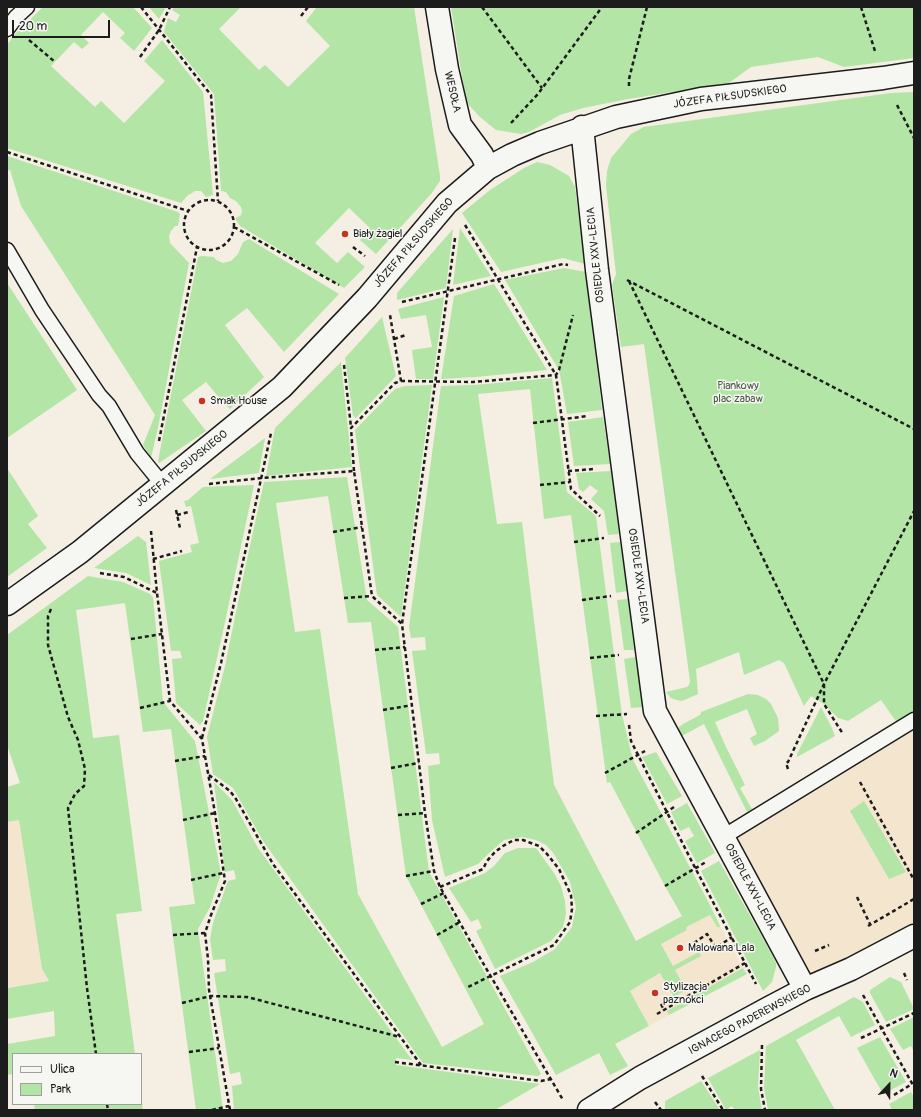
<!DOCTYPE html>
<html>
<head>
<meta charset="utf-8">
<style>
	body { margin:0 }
	#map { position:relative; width:921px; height:1117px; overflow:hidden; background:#f5eee2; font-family:Pangolin,sans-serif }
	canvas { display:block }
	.frame { position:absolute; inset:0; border:8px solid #1c1c1c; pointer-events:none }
	.legend { position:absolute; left:12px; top:1053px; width:130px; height:52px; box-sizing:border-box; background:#f6f6f2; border:1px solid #9f9f9c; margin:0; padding:5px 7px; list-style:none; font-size:12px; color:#1c1c1c }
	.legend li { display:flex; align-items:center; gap:8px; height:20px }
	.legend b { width:20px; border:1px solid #9f9f9c }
	.north { position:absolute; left:869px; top:1065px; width:40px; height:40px; -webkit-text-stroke:3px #f6f6f2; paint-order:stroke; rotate:22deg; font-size:11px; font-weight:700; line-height:16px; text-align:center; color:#1c1c1c }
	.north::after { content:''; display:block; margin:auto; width:14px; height:18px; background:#1c1c1c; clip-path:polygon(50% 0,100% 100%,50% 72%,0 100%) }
	.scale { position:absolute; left:12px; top:20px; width:98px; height:18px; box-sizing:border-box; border:2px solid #1c1c1c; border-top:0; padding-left:5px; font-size:12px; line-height:14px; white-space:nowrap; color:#1c1c1c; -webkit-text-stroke:3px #f6f6f2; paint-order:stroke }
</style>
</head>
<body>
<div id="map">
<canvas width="921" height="1117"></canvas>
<div class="frame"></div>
<ul class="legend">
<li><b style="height:5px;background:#f6f6f2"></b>Ulica</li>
<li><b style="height:11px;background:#b2e5a6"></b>Park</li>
</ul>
<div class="north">N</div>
<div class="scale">20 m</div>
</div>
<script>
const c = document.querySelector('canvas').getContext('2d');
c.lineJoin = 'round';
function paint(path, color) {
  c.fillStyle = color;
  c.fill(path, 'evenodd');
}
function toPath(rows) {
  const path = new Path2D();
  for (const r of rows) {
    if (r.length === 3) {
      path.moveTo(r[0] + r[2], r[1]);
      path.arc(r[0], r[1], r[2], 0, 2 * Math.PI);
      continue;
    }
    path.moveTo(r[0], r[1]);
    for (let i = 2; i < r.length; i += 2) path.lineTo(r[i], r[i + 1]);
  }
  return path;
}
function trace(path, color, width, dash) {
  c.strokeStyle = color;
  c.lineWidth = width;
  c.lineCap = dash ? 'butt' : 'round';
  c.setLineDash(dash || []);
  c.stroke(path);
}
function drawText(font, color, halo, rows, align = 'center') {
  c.font = font + ' Pangolin,sans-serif';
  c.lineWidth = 3;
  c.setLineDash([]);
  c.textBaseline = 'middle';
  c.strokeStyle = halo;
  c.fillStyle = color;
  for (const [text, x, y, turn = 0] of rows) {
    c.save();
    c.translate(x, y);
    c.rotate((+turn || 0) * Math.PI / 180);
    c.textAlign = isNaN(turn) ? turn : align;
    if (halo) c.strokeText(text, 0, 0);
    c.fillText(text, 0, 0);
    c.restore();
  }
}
paint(toPath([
	[914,720,914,936,805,989,723,837],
	[19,819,42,969,48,981,7,987,7,822],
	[710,915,717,927,719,927,720,926,743,968,667,1011,669,1015,649,1026,630,991,661,973,685,990,675,970,700,956,699,953,673,966,661,944,687,930,685,928,688,926]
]), '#f4e5cf');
paint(toPath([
	[43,7,133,7,152,28,134,51,120,38,125,33,103,12,81,35,89,43,82,49,74,42,51,66,95,107,101,101,124,123,165,81,144,61,162,40,203,92,213,195,206,197,201,191,195,191,187,196,181,203,7,148,7,45,14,35],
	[149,7,166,7,159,19],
	[174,7,241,7,219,29,259,70,265,65,288,87,330,46,306,21,317,7,414,7,440,176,440,181,431,194,376,254,360,240,370,228,349,208,315,243,337,263,348,252,365,267,344,288,240,226,236,220,236,218,241,215,242,211,241,207,236,201,230,198,226,192,221,191,214,94,164,32,168,18,176,22,180,15,172,10],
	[451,7,914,7,914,58,844,67,818,57,751,67,729,83,628,99,583,108,560,115,529,132,521,134,496,130,480,117,466,102],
	[914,92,914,720,898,724,881,700,848,721,838,718,824,704,811,696,804,706,784,663,779,660,744,675,739,652,696,669,698,694,682,701,677,700,671,698,666,692,687,687,689,685,690,681,644,344,621,347,612,285,616,274,606,186,607,171,611,158,631,134,644,127,891,93],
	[7,156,178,212,180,214,178,226,175,226,171,231,169,236,170,243,189,263,158,428,151,458,143,445,155,415,21,206,10,170,7,171],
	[537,162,550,165,569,176,575,187,585,264,563,258,501,272,462,213,490,190,524,168],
	[460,228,491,276,453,285],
	[453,229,446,288,397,300,397,293],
	[249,239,339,294,284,352,247,308,225,325,264,377,230,409,222,401,206,382,182,400,206,431,159,463,158,461,198,257,202,256,214,257,216,260,223,263,231,261,238,254,243,242],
	[564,268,586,272,602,410,567,414,559,370,505,280],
	[7,283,77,390,7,438],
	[494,284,547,370,476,377,441,379,454,296],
	[444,297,433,379,416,379,412,350,432,347,426,315,401,319,398,309],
	[382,317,396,376,356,418,353,416,345,358],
	[341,362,352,467,266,476,275,428],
	[552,378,567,492,596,516,622,715,633,760,711,907,720,926,720,927,717,927,710,915,688,926,686,928,687,930,661,944,673,966,699,952,701,956,675,970,686,990,674,997,660,973,630,991,649,1026,615,1044,628,1066,610,1075,599,1053,556,1075,500,976,533,962,555,949,572,927,576,907,570,882,554,854,546,845,536,840,522,837,504,840,488,854,478,864,445,877,432,820,428,766,440,764,439,753,426,754,412,651,426,650,425,637,411,638,409,627,441,386,474,385],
	[530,389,544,519,571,515,607,783,610,782,665,886,682,916,636,941,554,785,522,522,497,524,478,394],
	[432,385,401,617,377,595,355,430,395,389,405,386],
	[603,417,610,464,574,466,568,422],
	[265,438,259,473,210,479],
	[7,468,38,516,28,524,47,548,7,577],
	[611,471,619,534,608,535,604,511,591,499,598,491,590,485,583,492,579,489,576,473],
	[347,477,367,600,398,627,429,872,541,1074,538,1076,423,1063,263,841,233,788,213,774,207,737,225,666,244,573,264,482],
	[328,496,348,623,371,622,406,876,484,1024,442,1047,358,894,320,629,295,632,276,503],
	[254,485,225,622,203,721,200,725,176,703,172,659,182,658,180,651,171,651,159,561,192,552,190,545,199,543,191,506,186,507,184,501,188,500,203,487],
	[138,536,146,542,151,585,126,573,94,568],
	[620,542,627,591,616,593,610,543],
	[88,576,123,582,150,594,153,597,163,702,195,741,221,874,210,907,198,929,223,1110,196,1110,169,907,195,904,171,729,143,732,125,603,76,610,93,738,119,735,126,788,142,911,116,914,135,1054,13,1054,13,1074,7,1075,7,1044,55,1036,54,1011,7,1019,7,988,49,981,42,969,19,820,7,822,7,787,20,783,7,745,7,635],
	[628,599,634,650,624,650,617,600],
	[635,657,643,707,631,708,624,659],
	[748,694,758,695,766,699,771,704,778,718,779,731,765,741,754,746,750,738,757,734,747,709,715,722,726,747,745,785,740,788,752,809,747,812,704,724,678,738,677,733,679,727,683,724,700,715,701,712],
	[821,707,832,728,835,736,797,757,797,754],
	[656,752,682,796,667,804,642,757],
	[214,782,232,800,258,848,412,1060,396,1058,396,1065,540,1084,495,1110,234,1110,232,1086,242,1084,240,1072,230,1074,214,973,226,971,225,959,213,960,210,939,213,923,228,881,236,879,234,870,225,872],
	[864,801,906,872,889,879,850,811],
	[687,803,715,853,697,863,685,841,694,836,689,827,680,831,671,812],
	[518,848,536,848,554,873,561,886,565,901,566,914,563,927,551,941,495,969,476,931,482,928,478,919,471,922,449,888,485,873,494,866,505,853],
	[719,861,765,942,776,963,776,967,772,982,763,991,701,871],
	[743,968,747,974,669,1015,667,1011],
	[890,977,901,982,914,1009,886,1022,870,993,870,990],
	[854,997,863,1002,875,1025,851,1037,839,1016,796,1040,835,1110,768,1110,764,1088,766,1046],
	[914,1017,914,1052,911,1046,903,1050,890,1029],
	[880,1037,906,1082,883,1094,857,1048],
	[760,1050,758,1087,762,1110,735,1110,732,1106,726,1110,708,1078],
	[701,1081,720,1110,665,1110,665,1101],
	[911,1092,914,1097,914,1110,892,1110,889,1104],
	[141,1096,143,1110,35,1110,34,1104,141,1104]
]), '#b2e5a6');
const service = toPath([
	[7,29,16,17,27,7],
	[7,250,42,310,99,395,109,406,137,453,163,485],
	[723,837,914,720]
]);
const minor = toPath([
	[437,7,447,69,460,125,482,155,488,168],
	[582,127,597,270,655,711,805,989],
	[7,604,80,552,282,387,367,298,447,203,488,168,512,155,540,143,616,117,701,99,883,78,914,73],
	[589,1110,640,1078,769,1008,805,989,851,969,914,936]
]);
trace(service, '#1c1c1c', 17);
trace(minor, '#1c1c1c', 25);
trace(toPath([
	[141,7,211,95,218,201],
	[482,7,542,88],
	[861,7,875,51],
	[301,16,308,7],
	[29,40,55,62],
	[140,57,159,30,170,7],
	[629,86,629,79,647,7],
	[897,105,914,138],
	[511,123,538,94,602,7],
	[7,152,188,211],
	[209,225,25],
	[465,225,556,375,571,489,600,516],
	[234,227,339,285],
	[455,238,402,624,425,813,434,871,440,887,469,939,563,1100],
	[353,247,365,256],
	[627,280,914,429],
	[629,281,824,684,824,704,843,734],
	[402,302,563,264,568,265],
	[394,339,406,335],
	[344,365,351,427],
	[401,381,473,382,556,375,559,370,573,315],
	[533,423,588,416],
	[159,441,197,247],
	[354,471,351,428,395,383,401,381,390,315],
	[568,471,594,469],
	[209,484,261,478,354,471,372,596,402,624],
	[540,485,570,482],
	[176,510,180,528],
	[177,515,189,512],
	[151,531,157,593,170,701,202,739,215,813,225,881,211,915,205,933,208,959,209,990,230,1110],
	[333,532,362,527],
	[574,542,604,538],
	[153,559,182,551],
	[100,573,124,577,157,593],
	[344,598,372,596],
	[582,600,611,596],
	[51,609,48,616,48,645,68,717,78,740,85,769,84,786,75,794,68,808,87,988,96,1054],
	[131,639,162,634],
	[375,650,405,647],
	[590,658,619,655],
	[140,708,170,701],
	[383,710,413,705],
	[596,716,627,714],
	[629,725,631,741,690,858,756,984],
	[202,738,221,663,271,433],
	[175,761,205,756],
	[391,768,419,763],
	[788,769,786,763,788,762,824,684,914,511],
	[605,773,645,751],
	[209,775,230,791,236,799,273,864,421,1065],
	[860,782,914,880],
	[398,815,425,813],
	[183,820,215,813],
	[636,833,674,807],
	[406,876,434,871],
	[191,880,223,873],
	[665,886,706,862],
	[440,887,483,869,487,861,495,852,503,846,514,840,523,840,539,846,547,854,559,869,571,895,572,909,570,922,554,945,466,988],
	[857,897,870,924],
	[421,904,444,893],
	[868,926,914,899],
	[173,935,205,933],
	[437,935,460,922],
	[694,943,707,934,716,948,732,937],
	[815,951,829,945],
	[904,973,907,980],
	[863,995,914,1087],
	[182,1003,211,996,247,997,400,1037],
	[661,1004,664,1010],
	[657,1014,745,963],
	[861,1038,914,1013],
	[762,1045,761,1089,765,1110],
	[189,1052,219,1048],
	[395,1062,541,1081,551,1079],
	[702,1076,723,1110],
	[894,1095,912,1084],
	[655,1102,661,1110],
	[107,1104,108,1110],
	[212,1110,229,1106]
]), '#1c1c1c', 2.5, [4, 3]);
trace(service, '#f6f6f2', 14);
trace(minor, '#f6f6f2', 22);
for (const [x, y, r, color] of [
	[345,234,4,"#c8321e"],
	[202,401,4,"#c8321e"],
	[680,948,4,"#c8321e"],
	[655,993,4,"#c8321e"]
]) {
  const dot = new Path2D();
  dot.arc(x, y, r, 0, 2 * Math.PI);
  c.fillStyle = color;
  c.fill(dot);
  trace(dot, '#f6f6f2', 1.5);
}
drawText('11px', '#1c1c1c', '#f6f6f2', [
	["WESOŁA",452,92,77],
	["JÓZEFA PIŁSUDSKIEGO",730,97,-8],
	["JÓZEFA PIŁSUDSKIEGO",414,243,-49],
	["OSIEDLE XXV-LECIA",596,255,-96],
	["JÓZEFA PIŁSUDSKIEGO",182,469,-39],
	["OSIEDLE XXV-LECIA",638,576,82],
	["OSIEDLE XXV-LECIA",750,887,62],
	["IGNACEGO PADEREWSKIEGO",750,1020,-28]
]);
drawText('11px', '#1c1c1c', '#f6f6f2', [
	["Biały żagiel",353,234],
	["Smak House",210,401],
	["Malowana Lala",688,948],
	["Stylizacja",663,987],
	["paznokci",663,1000]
], 'left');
drawText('11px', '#495845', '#f6f6f2', [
	["Piankowy",738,386],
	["plac zabaw",738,399]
]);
</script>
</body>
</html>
